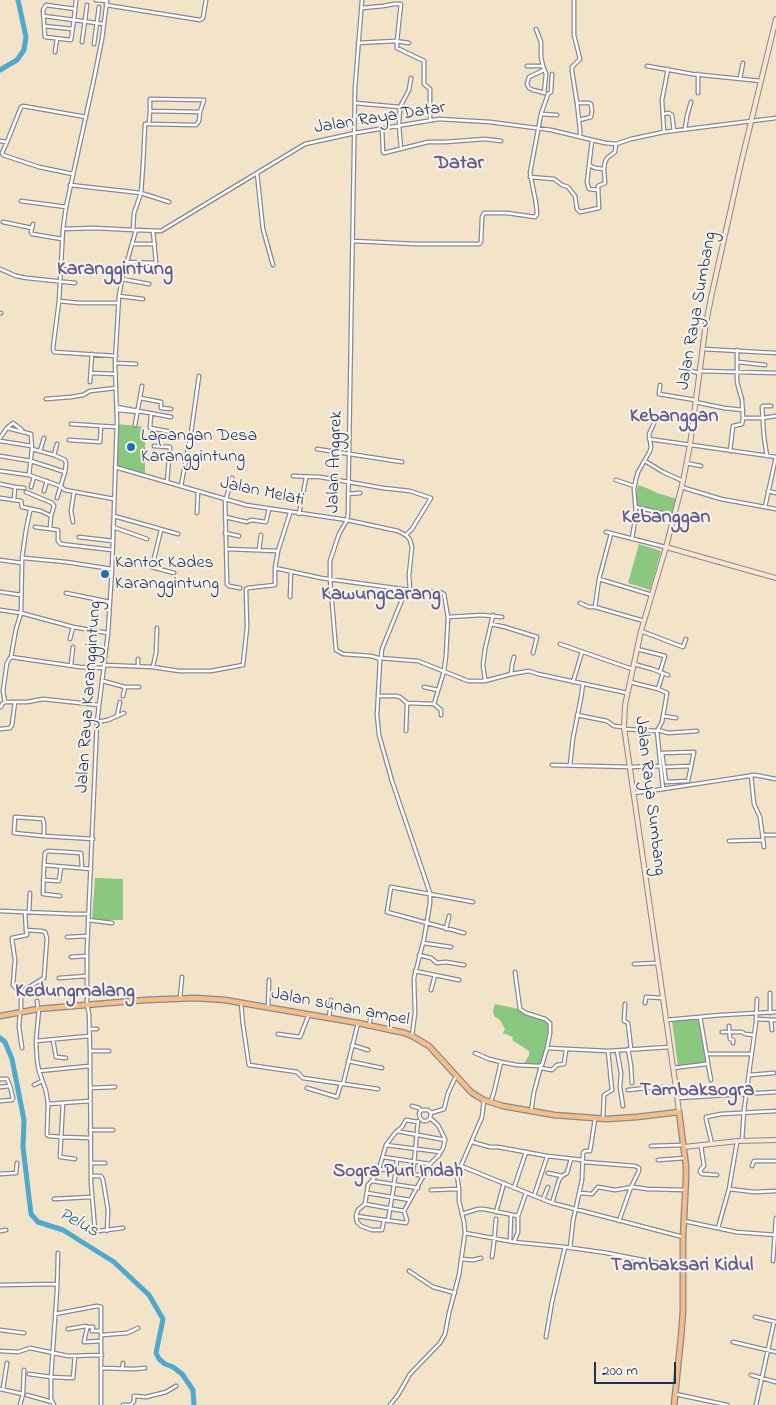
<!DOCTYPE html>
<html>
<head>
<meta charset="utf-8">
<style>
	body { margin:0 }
	#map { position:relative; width:776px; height:1405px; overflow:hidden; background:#f2e3c9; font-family:"Indie Flower",sans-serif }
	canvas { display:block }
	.scale { position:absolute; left:594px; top:1362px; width:82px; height:22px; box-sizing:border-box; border:2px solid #1b2f5e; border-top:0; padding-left:6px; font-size:15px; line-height:18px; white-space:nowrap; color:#1b2f5e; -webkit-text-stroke:4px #f7f3e8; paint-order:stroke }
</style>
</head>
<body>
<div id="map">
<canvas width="776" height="1405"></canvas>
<div class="scale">200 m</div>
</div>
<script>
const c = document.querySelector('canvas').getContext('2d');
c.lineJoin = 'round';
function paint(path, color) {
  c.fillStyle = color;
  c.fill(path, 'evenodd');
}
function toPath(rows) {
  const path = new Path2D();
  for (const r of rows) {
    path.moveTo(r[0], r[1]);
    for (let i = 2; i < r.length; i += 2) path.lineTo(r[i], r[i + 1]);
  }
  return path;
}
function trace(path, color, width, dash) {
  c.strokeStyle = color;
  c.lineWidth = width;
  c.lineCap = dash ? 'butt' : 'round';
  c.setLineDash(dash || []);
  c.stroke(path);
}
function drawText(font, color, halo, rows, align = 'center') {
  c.font = font + ' "Indie Flower",sans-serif';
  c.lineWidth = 4;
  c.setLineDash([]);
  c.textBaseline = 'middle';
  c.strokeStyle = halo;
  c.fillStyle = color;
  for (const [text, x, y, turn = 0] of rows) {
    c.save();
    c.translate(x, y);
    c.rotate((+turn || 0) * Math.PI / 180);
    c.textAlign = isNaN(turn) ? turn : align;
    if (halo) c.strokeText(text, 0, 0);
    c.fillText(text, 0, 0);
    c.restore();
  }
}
paint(toPath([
	[118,424,145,427,145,474,117,466],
	[638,485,649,489,657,493,677,499,673,515,637,505,636,493],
	[639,544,661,551,650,590,628,583],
	[95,878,123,879,123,920,92,920],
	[495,1004,519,1009,523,1013,547,1021,550,1026,546,1048,539,1065,524,1065,526,1060,529,1056,529,1051,512,1040,513,1037,503,1033,505,1029,500,1020,494,1016,493,1011],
	[698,1018,699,1020,707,1062,705,1064,678,1067,672,1021]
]), '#89c87e');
trace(toPath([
	[0,70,17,60,24,50,26,37,18,0],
	[0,1038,5,1042,12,1059,24,1120,23,1147,31,1214,38,1222,63,1230,114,1262,149,1295,163,1319,156,1353,159,1359,165,1364,173,1367,182,1374,193,1390,194,1405]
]), '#4fa9cd', 5);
const street = toPath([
	[96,0,107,1],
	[107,0,102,39,94,79,66,207,63,229,59,301,53,348,54,352,116,356],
	[362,0,355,88,348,514,347,520,339,534,330,561,330,579,336,650,343,654,371,656,378,658,380,660,377,715,379,735,392,781,430,893,430,903,424,939,414,978,415,1013,412,1036],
	[574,0,574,35,580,59,572,67,572,71,577,103,580,130,580,137],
	[106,5,200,20,203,18,206,0],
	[362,8,383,6,394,4,401,4,397,41,397,48,424,61,424,84,430,89,430,120],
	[75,9,46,5,43,10,45,37,71,40,74,19,76,0],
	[44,16,104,24],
	[44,26,72,29],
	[536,29,541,42,541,57,543,66,546,74,544,93],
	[82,42,87,5],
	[358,43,395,41,409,43],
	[94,44,99,7],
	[55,52,57,39],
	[527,66,543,66],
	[647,66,692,74,761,81],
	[544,70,529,77,527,84,529,88,533,90,545,93],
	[740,78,743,63],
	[698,93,698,74],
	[355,103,400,107],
	[577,103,589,103,591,104,592,111,591,117,579,120],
	[150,111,150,99,204,100,200,112],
	[541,114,557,115],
	[663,114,669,113,672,115,674,131],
	[382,128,383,152,384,153,428,142,445,142,485,139,501,141],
	[685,129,687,116,691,102],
	[664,132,662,100,668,69],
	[0,141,7,142,2,153,3,155,39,167,73,174],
	[592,141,587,182,589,189,598,190],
	[7,142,21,107,23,106,86,117],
	[401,149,399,125,400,107,409,90,411,78],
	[589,165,595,168,604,169,605,162,607,158,615,152,616,144],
	[257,173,263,229,273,265],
	[530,177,554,179,562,185,568,187,575,196,577,209,580,212,599,208,598,186,605,183,604,169],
	[70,185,141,193,169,202],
	[21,201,66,207],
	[3,222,32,228],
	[33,224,31,232,32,234,62,239],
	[63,229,94,228,134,230],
	[133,229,134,213,141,193,143,166,145,124,149,124,196,125,199,121,200,112,150,111,149,124],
	[353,241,416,244,479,244,481,242,482,217,484,213,507,213,535,217,537,214,536,203,530,173,541,114,548,94,551,92,552,74],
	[132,244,155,244],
	[127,262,154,263,156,262,153,231],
	[0,269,16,276,27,278,75,283],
	[61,269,69,270],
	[122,279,149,284],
	[119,296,143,299],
	[59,301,79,303,118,303],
	[0,313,1,313],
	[703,349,776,353],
	[738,362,765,365],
	[115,363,136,364],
	[683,369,699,373],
	[700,371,776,373],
	[91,373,116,374],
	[90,382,92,354],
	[660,385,659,394,695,400],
	[140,398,161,402,161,408,171,409],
	[46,399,71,397,83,395,90,391,116,388],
	[695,402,724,408,743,410],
	[117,407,171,417],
	[117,410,139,412],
	[151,414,150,428,172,432],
	[743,418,763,418,776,416],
	[71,424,117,427],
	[135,425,142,386],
	[7,428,31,434,32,449,29,475],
	[0,438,7,428,13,423,22,430],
	[649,439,776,457],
	[69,440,100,442,101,426],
	[0,441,32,446],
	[154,446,170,447,167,482],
	[32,449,54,455,65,460,66,463,65,472,57,498],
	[317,449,402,462],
	[40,451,44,438],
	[730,451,733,426,742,424,743,418,742,400,737,382,737,350],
	[54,455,57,444],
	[0,456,31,461,65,472],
	[767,456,764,437,762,407,763,406,771,406],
	[645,461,663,472,683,481],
	[686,463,701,466],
	[115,467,246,505,347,520,398,531,407,536,410,540,412,547,409,575,410,590],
	[0,471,29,475,60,486,65,490,114,499],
	[293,476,320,477,383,488,410,491,431,498,412,529,406,535],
	[616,480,634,486],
	[0,484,15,487,14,500],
	[181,486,191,433,199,376],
	[15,487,24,488],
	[31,487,34,477],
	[681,487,721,499,776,509],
	[44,491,47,481],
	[768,491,776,493],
	[26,492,52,503,54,506,51,516],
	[348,494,360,493],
	[0,498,21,501,22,507,41,511,51,516,50,529],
	[225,499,227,584,229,586,240,588],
	[226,499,232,478],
	[636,507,674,516],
	[765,507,776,457],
	[197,513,198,491],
	[299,514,306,478],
	[114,516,178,534],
	[225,517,247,522,251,520,266,522,269,509],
	[73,522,71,511,74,492],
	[35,527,58,530,58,541,61,544,112,550],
	[113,527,147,539],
	[161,530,152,567,174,573],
	[606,532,665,547],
	[225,533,239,536],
	[79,537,113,541],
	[632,539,636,513,634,489,636,479,638,472,650,451,651,447,649,434,657,417],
	[227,549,277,551],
	[259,550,261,535],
	[22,558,26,530,30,511,32,509],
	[0,560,22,563],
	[275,568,321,578,424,592,440,592,444,594,448,617,446,656,444,671,434,704,407,703,400,697,396,696,378,696],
	[599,579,652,595],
	[1,592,21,595],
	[66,593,110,602],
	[290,597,291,572],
	[580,603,589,607,595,607,644,621],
	[595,607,599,579,611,534],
	[0,610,21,613,16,629,11,657,80,667,104,668],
	[448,617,482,615,502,617],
	[491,624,505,627,537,637,533,653],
	[641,631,683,647,686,639],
	[108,633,73,627,21,613,22,563,22,559,24,558,66,562,112,569],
	[70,639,73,627],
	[560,644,632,669],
	[637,649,665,656,660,672],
	[379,658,418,661,468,681,485,681,511,674,529,671,538,674,627,693],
	[381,658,382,649,406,590],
	[634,664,652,669,668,675],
	[71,665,73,647],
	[105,665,153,667,179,671,211,671,243,665,247,627,246,589,248,588,275,585,275,568,278,551,290,513],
	[138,666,138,659],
	[153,666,156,653,157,628],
	[511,674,512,665,514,657],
	[485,680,483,665,485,649,493,615],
	[103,681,125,687,139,687],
	[573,682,582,652],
	[424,687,438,690],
	[658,689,663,673],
	[123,696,125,687],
	[5,702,27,702,43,699,99,705],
	[5,702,3,691,7,663,10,658],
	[434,704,441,710,441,715],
	[1,707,2,704,5,702],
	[577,715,607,721,614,726,623,727],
	[117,716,120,702],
	[663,716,676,718],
	[97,722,108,720,124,713],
	[1,729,10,728,12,725,15,702],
	[624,729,657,731,662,722,667,693,658,689,630,682],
	[658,730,668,733,697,731],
	[406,731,407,703],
	[694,752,688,781,666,782,662,753,694,752],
	[552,765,630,767,660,766],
	[570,765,573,738,581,698,583,684],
	[664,767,691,766],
	[751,775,754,804,760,817,764,847],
	[663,789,755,775,776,779],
	[634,793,663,789,657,731],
	[763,835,776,835],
	[44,836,14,833,15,817,43,819,44,824,44,836,93,839],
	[729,841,763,840],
	[44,865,45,853,48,851,81,853,82,868],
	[43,880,59,881,61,867],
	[60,896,43,894,44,865,91,869],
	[0,911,72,914,88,914],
	[29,912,30,893],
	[88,920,112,923],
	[446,929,449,916],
	[464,933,387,912,391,887,473,902],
	[67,937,88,936],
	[423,943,451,947],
	[419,955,431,958,437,963,446,962,464,965],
	[71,957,87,956],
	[634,964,657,963],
	[415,971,459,980],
	[515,972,520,1009,526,1013,545,1019,550,1023,550,1033,547,1048],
	[59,978,87,976],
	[22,990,16,988,13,985,15,960,12,939,12,938,27,935,26,930],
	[431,990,435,975],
	[180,998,182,977],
	[37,1001,38,1009],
	[241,1003,243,1025,249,1065,297,1072,303,1078,378,1089],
	[645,1003,646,997,662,998],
	[625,1004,624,1021,628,1023,631,1049],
	[268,1007,269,980],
	[39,1009,36,1041,37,1060,39,1071,46,1091,48,1104,47,1135,49,1136,61,1137,91,1138],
	[21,1011,21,992,44,978,47,938,45,932,41,931,26,930,25,912],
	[20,1013,19,1027,22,1048],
	[770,1013,770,993],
	[329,1018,331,1000],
	[756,1019,776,1020],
	[666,1020,721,1015,776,1012],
	[771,1020,772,1030],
	[369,1025,372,1011],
	[729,1026,730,1039,733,1040,733,1043],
	[89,1029,97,1029],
	[722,1032,742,1032,745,1034,754,1035],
	[278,1034,300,1037,309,1014],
	[53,1040,56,1057,66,1058],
	[36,1041,89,1036],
	[352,1045,368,1050],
	[628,1049,631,1066,632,1083],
	[90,1051,109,1051],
	[617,1051,621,1073,620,1087,623,1106],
	[475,1053,489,1059,501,1062],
	[707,1054,750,1054],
	[348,1061,382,1068],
	[708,1064,711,1080],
	[541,1068,552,1070,557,1065,564,1064,566,1050],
	[673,1068,706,1064,708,1063,700,1017],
	[39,1071,89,1066],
	[749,1075,774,1073],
	[0,1079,7,1079,10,1086,13,1098,12,1100,0,1101],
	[343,1084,358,1023],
	[34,1085,42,1081],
	[0,1087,10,1086],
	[90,1088,115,1087],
	[307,1088,337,1097,341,1084],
	[628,1090,655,1087,676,1088],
	[678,1098,776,1092],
	[491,1101,494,1092,501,1062,517,1065,539,1066,542,1065,547,1048,608,1051,670,1047],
	[63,1103,60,1157,75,1159],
	[48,1104,90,1101],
	[412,1106,419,1108,421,1111],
	[531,1112,534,1092,541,1066],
	[431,1113,430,1118,427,1121,423,1121,420,1118,419,1113,422,1110,428,1110,431,1113,444,1109,448,1093,456,1076],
	[430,1118,438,1125,445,1139],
	[603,1119,604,1095,612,1090,608,1051],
	[90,1130,113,1130],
	[742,1141,744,1110,756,1022,757,999],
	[472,1142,490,1147,498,1147,547,1156,583,1160],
	[712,1144,706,1119,706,1117,721,1114,776,1111],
	[386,1145,440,1152],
	[651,1146,683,1145],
	[701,1146,704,1166,701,1169,700,1172,702,1174,717,1175],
	[383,1157,430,1164,439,1155,443,1148,445,1140,397,1131],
	[658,1160,685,1158],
	[584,1162,635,1166,639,1168,639,1171,631,1187,619,1221],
	[91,1163,105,1163],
	[461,1166,552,1203,683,1237],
	[752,1166,754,1161,776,1161],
	[379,1169,425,1176],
	[548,1173,562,1176],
	[0,1174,16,1173,17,1163],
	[413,1174,418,1121],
	[91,1176,101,1176,103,1180,108,1210,107,1231],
	[372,1181,418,1188],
	[514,1188,526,1152],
	[729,1189,754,1192,776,1191],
	[431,1190,459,1189],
	[367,1193,410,1200],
	[580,1193,592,1194,598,1187,615,1190,633,1187,647,1189,685,1190],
	[534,1196,547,1157],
	[54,1199,91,1197],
	[543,1199,548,1187],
	[552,1203,559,1180,562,1176,567,1173,571,1159],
	[365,1204,404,1211,430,1164],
	[496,1212,504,1183],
	[462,1214,478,1209,484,1209,518,1216],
	[356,1216,406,1223,407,1220,404,1211],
	[384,1220,382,1230,372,1230,361,1226,357,1222,356,1216,358,1210,365,1204,368,1185,375,1177,379,1169,386,1145,395,1133,402,1127,406,1120,418,1122],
	[388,1221,394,1185,397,1159],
	[684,1221,736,1232,776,1235],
	[123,1228,98,1231,95,1230,91,1183,90,1051,89,1014,87,1004,87,949,97,722,108,633,112,569,117,421,115,363,119,296,122,279,136,230,161,231,305,144,355,133,439,119,490,122,551,130,605,143,616,144,631,139,664,132,776,118],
	[718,1228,729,1189,737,1142],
	[0,1231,6,1230],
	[465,1233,514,1242,565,1247,607,1253,683,1268],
	[510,1241,511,1215],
	[514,1242,518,1232,518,1216,526,1193],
	[570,1248,573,1221,582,1180,583,1153,585,1151,590,1151,595,1119],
	[492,1257,494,1242,496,1219],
	[461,1259,473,1260,481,1258],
	[773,1261,776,1218],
	[409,1271,433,1287,455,1293],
	[0,1285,57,1284],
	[55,1314,97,1306,101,1307,101,1405],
	[755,1317,776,1322],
	[87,1327,93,1327,92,1331,101,1331],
	[68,1329,86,1326,87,1328,84,1342,101,1341],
	[0,1330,24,1333],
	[102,1335,127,1333,138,1328],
	[546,1337,552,1302,565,1247],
	[733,1342,776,1352],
	[0,1351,18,1352,30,1348,68,1356,102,1355],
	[102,1368,134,1369,145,1368],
	[122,1369,123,1363],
	[29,1374,51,1377,73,1378,75,1356],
	[751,1375,776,1382],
	[0,1389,23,1394],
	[3,1389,7,1363],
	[675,1394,727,1405],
	[27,1395,52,1402],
	[20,1405,23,1394,24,1370],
	[54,1405,51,1399,51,1377,57,1290,58,1253],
	[123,1405,130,1405],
	[131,1405,134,1401,134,1396,146,1397,166,1392,176,1386],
	[390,1405,398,1395,410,1374,440,1343,445,1334,449,1313,459,1275,465,1233,464,1222,459,1201,459,1189,457,1175,482,1117,484,1100],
	[756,1405,774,1322]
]);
const secondary = toPath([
	[666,547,776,578],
	[679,1112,676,1088,624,727,625,705,641,631,666,547,683,481,690,445,706,323,712,293,742,159,776,19],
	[684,1147,738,1141,776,1140]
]);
const primary = toPath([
	[0,1016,38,1009,145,1000,196,998,225,1000,358,1023,405,1033,412,1036,429,1046,471,1092,477,1096,484,1100,503,1106,554,1115,607,1119,637,1117,679,1112,686,1166,686,1178,683,1237,683,1311,681,1337,674,1405]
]);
trace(street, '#868994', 5);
trace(secondary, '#868994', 6);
trace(primary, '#868994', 7);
trace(street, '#fff', 2.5);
trace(secondary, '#fbe5cf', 4);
trace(primary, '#f6be87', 4.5);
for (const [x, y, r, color] of [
	[131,447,5,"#1f6fb2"],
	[105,574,5,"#1f6fb2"]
]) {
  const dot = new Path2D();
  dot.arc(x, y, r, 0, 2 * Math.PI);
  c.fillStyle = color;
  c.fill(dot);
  trace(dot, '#f7f3e8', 2);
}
drawText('18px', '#1b2f5e', '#f7f3e8', [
	["Jalan Raya Datar",380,119,-9],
	["Jalan Raya Sumbang",698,311,-80],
	["Jalan Anggrek",336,462,-88],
	["Jalan Melati",262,493,12],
	["Jalan Raya Karanggintung",90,697,-86],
	["Jalan Raya Sumbang",649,796,83],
	["Jalan sunan ampel",340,1008,11]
]);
drawText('18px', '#1b2f5e', '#f7f3e8', [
	["Lapangan Desa",141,437],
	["Karanggintung",141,458],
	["Kantor Kades",115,564],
	["Karanggintung",115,585]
], 'left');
drawText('bold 19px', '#60598d', '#f7f3e8', [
	["Sogra Puri Indah",398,1173]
]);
drawText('italic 19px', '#2d5a85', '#f7f3e8', [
	["Pelus",78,1224,28]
]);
drawText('bold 20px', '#60598d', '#f7f3e8', [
	["Datar",459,165],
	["Karanggintung",115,271],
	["Kebanggan",674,418],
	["Kebanggan",666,519],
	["Kawungcarang",381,596],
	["Kedungmalang",75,993],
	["Tambaksogra",697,1092],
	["Tambaksari Kidul",682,1267]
]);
</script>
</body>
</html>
